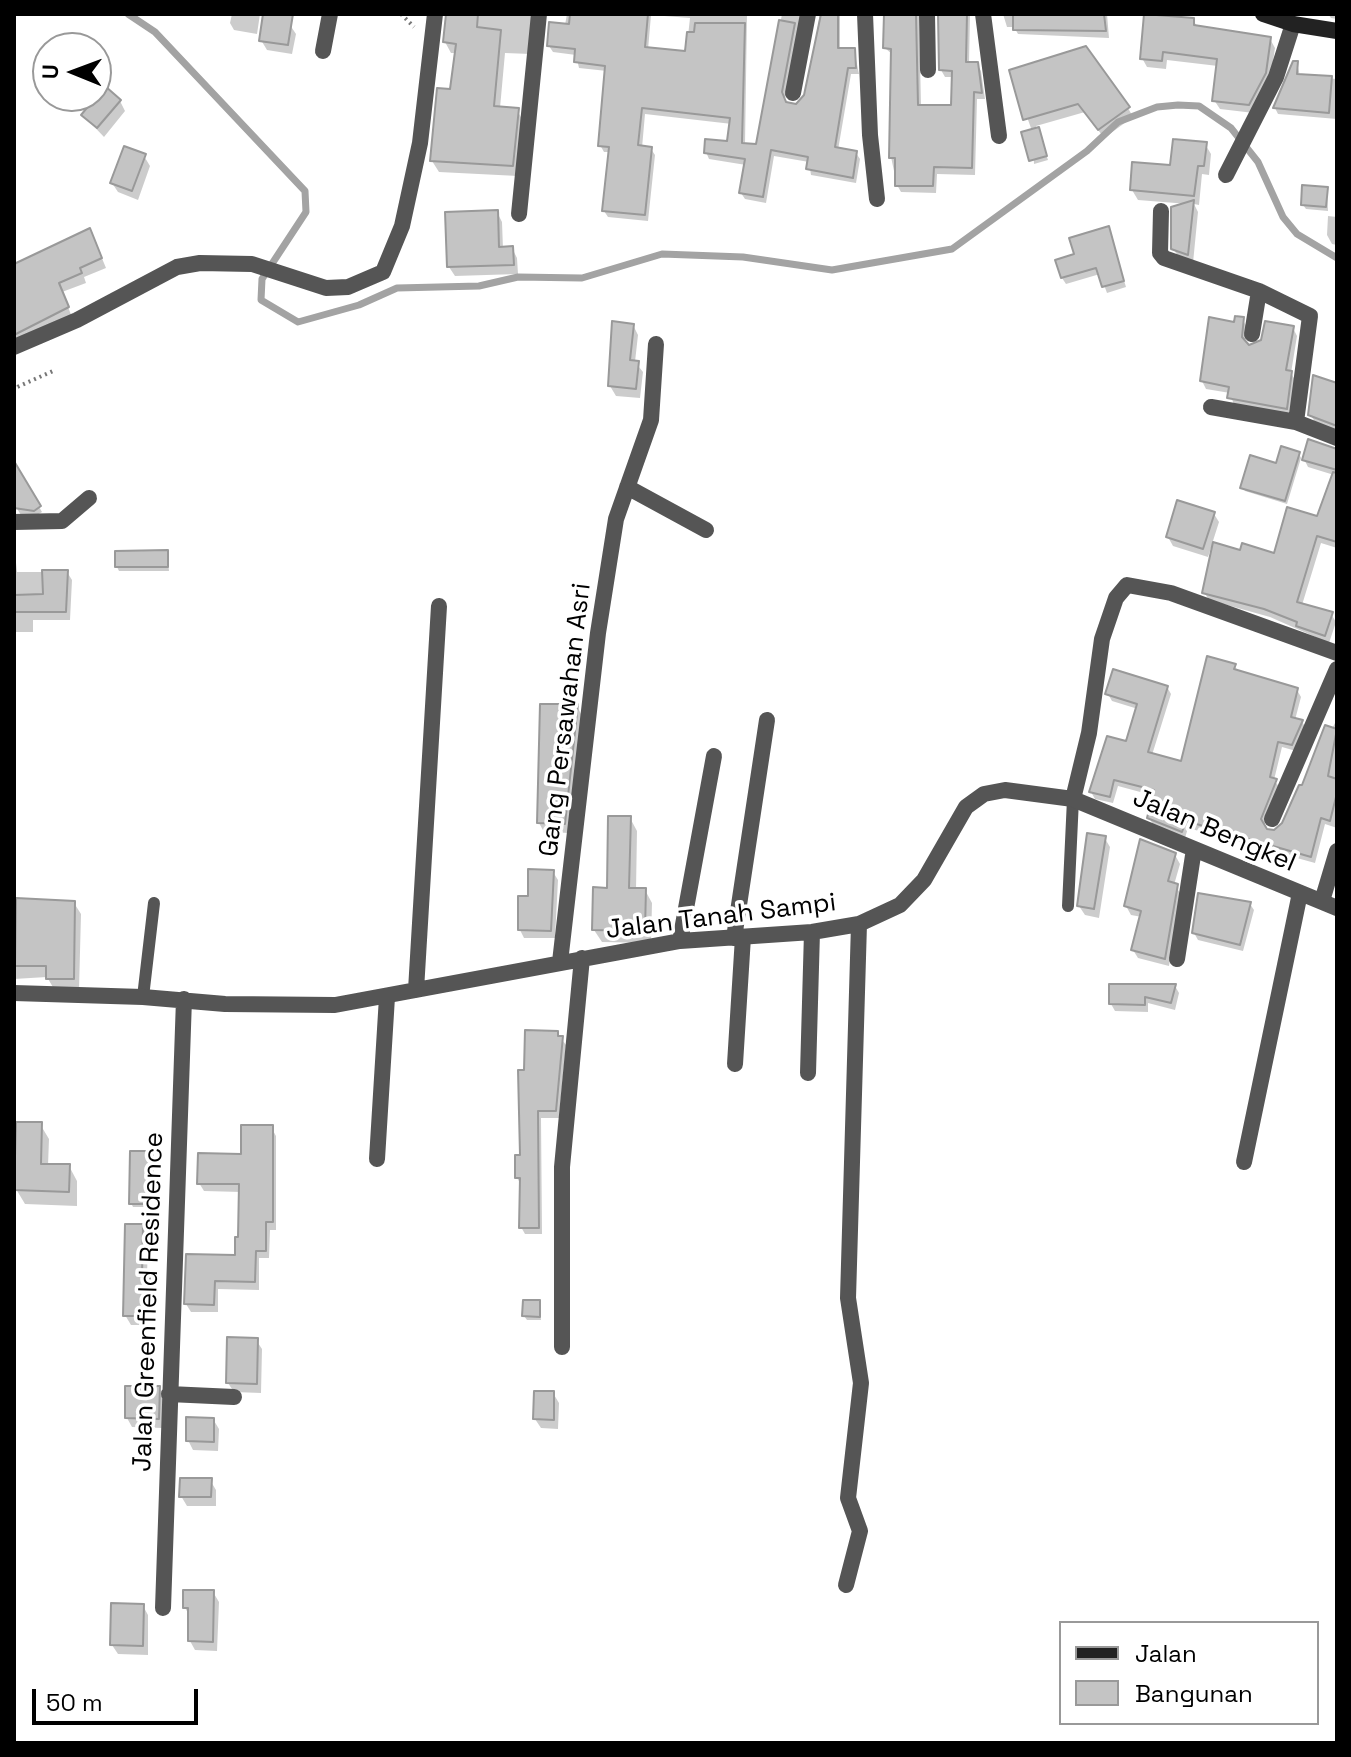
<!DOCTYPE html>
<html>
<head>
<meta charset="utf-8">
<style>
	body { margin:0 }
	#map { position:relative; width:1351px; height:1757px; overflow:hidden; background:#fff; font-family:"Space Grotesk",sans-serif }
	canvas { display:block }
	.frame { position:absolute; inset:0; border:16px solid #000; pointer-events:none }
	.legend { position:absolute; left:1059px; top:1621px; width:260px; height:104px; box-sizing:border-box; background:#fff; border:2px solid #999; margin:0; padding:10px 14px; list-style:none; font-size:24px; color:#000 }
	.legend li { display:flex; align-items:center; gap:16px; height:40px }
	.legend b { width:40px; border:2px solid #999 }
	.north { position:absolute; left:32px; top:32px; width:80px; height:80px; box-sizing:border-box; background:#fff; border:2px solid #999; border-radius:50%; rotate:271deg; font-size:22px; font-weight:700; line-height:32px; text-align:center; color:#000 }
	.north::after { content:''; display:block; margin:auto; width:28px; height:36px; background:#000; clip-path:polygon(50% 0,100% 100%,50% 72%,0 100%) }
	.scale { position:absolute; left:32px; top:1689px; width:166px; height:36px; box-sizing:border-box; border:4px solid #000; border-top:0; padding-left:10px; font-size:24px; line-height:28px; white-space:nowrap; color:#000; -webkit-text-stroke:6px #fff; paint-order:stroke }
</style>
</head>
<body>
<div id="map">
<canvas width="1351" height="1757"></canvas>
<div class="frame"></div>
<ul class="legend">
<li><b style="height:10px;background:#222"></b>Jalan</li>
<li><b style="height:22px;background:#c4c4c4"></b>Bangunan</li>
</ul>
<div class="north">U</div>
<div class="scale">50 m</div>
</div>
<script>
const c = document.querySelector('canvas').getContext('2d');
c.lineJoin = 'round';
function paint(path, color) {
  c.fillStyle = color;
  c.fill(path, 'evenodd');
}
function toPath(rows) {
  const path = new Path2D();
  for (const r of rows) {
    path.moveTo(r[0], r[1]);
    for (let i = 2; i < r.length; i += 2) path.lineTo(r[i], r[i + 1]);
  }
  return path;
}
function trace(path, color, width, dash) {
  c.strokeStyle = color;
  c.lineWidth = width;
  c.lineCap = dash ? 'butt' : 'round';
  c.setLineDash(dash || []);
  c.stroke(path);
}
function drawText(font, color, halo, rows, align = 'center') {
  c.font = font + ' "Space Grotesk",sans-serif';
  c.lineWidth = 7;
  c.setLineDash([]);
  c.textBaseline = 'middle';
  c.strokeStyle = halo;
  c.fillStyle = color;
  for (const [text, x, y, turn = 0] of rows) {
    c.save();
    c.translate(x, y);
    c.rotate((+turn || 0) * Math.PI / 180);
    c.textAlign = isNaN(turn) ? turn : align;
    if (halo) c.strokeText(text, 0, 0);
    c.fillText(text, 0, 0);
    c.restore();
  }
}
paint(toPath([
	[232,14,260,14,257,34,234,30,230,23],
	[446,14,534,14,530,54,505,53,500,108,517,110,523,121,518,176,439,172,432,161,452,92,456,53,451,53,445,42],
	[567,14,747,14,745,145,758,146,782,14,803,15,785,99,792,106,806,96,820,14,840,14,840,50,854,50,859,74,851,74,838,150,856,153,860,159,856,183,811,175,809,162,774,156,766,203,745,199,741,193,746,165,709,159,706,152,728,143,732,124,645,114,642,148,651,149,655,155,648,221,608,217,604,211,610,152,604,152,600,145,607,71,579,68,576,55,553,52,549,46,565,25],
	[651,15,690,18,686,54,648,50],
	[886,14,919,14,921,107,953,107,954,77,945,77,941,70,938,14,970,14,969,64,977,64,981,71,985,99,977,99,975,175,937,174,936,193,901,192,897,185,891,157,893,55,885,48],
	[1003,14,1107,14,1109,38,1018,34,1014,27,1007,27],
	[1328,14,1337,14,1337,19,1331,18],
	[1193,20,1198,28,1270,39,1275,48,1270,82,1254,113,1220,109,1214,100,1218,66,1167,60,1166,69,1147,67,1142,58],
	[290,25,296,34,292,54,267,50,261,40],
	[1297,63,1300,76,1337,79,1337,119,1278,114,1275,108],
	[1011,72,1128,108,1133,117,1104,138,1085,112,1036,126,1048,160,1034,164,1032,131],
	[120,101,125,111,104,137,83,115],
	[1205,144,1211,154,1209,175,1202,174,1199,205,1194,204,1198,212,1193,263,1179,258,1173,248,1188,204,1138,200,1132,190],
	[144,156,150,166,138,200,118,192,112,183],
	[1327,189,1328,211,1306,209,1303,205],
	[497,212,502,222,503,249,512,248,517,258,518,274,455,276,449,267],
	[1328,216,1337,217,1337,245,1332,244,1327,235],
	[1108,228,1126,287,1107,293,1100,274,1066,284,1062,278,1077,255],
	[94,239,106,268,84,277,86,283,62,292,72,317,14,346,14,265],
	[1242,319,1247,327,1245,343,1251,347,1293,328,1297,336,1291,373,1295,380,1290,416,1234,405,1230,393,1206,389,1202,381],
	[633,325,638,335,635,362,643,372,640,398,616,396,610,386],
	[1337,385,1337,431,1315,422,1310,414],
	[1337,451,1337,548,1321,543,1302,605,1331,614,1336,622,1329,643,1270,617,1209,600,1204,592,1214,549,1211,548,1208,557,1173,546,1168,537,1214,514,1219,522,1212,544,1241,552,1275,556,1318,519,1334,475,1308,467,1304,459],
	[1299,454,1301,458,1287,504,1245,491,1243,487],
	[14,463,42,512,37,515,21,515,14,504],
	[14,544,17,572,67,572,72,580,70,620,33,620,33,632,14,632],
	[167,552,169,571,119,571,117,567],
	[1235,666,1238,672,1297,690,1301,697,1295,720,1302,722,1306,728,1296,751,1282,747,1274,780,1280,788,1264,827,1268,832,1283,826,1337,719,1337,828,1325,824,1315,863,1188,828,1185,838,1153,825,1149,817,1155,796,1118,786,1113,803,1095,799,1091,792,1128,744,1138,709,1112,701,1108,694,1167,687,1171,694,1152,755,1183,764],
	[577,706,582,716,570,833,544,832,539,823],
	[630,818,637,831,636,890,645,890,652,903,651,943,602,942,594,930],
	[1104,837,1110,847,1099,918,1085,915,1079,906],
	[1175,855,1180,864,1174,885,1181,894,1169,966,1138,958,1133,950,1142,917,1131,915,1126,906],
	[553,872,558,880,555,938,524,938,520,930],
	[14,902,74,903,81,914,79,990,54,989,47,977,14,979],
	[1250,904,1254,910,1243,951,1198,940,1194,933],
	[1175,986,1179,993,1175,1010,1148,1003,1148,1012,1115,1011,1111,1004],
	[557,1033,566,1045,559,1118,541,1118,542,1234,525,1234,521,1227,522,1186,517,1178,522,1157,526,1073],
	[40,1124,49,1139,48,1166,69,1166,77,1181,77,1206,25,1204,16,1189],
	[271,1127,276,1136,276,1230,270,1230,269,1258,259,1258,259,1290,218,1289,218,1312,191,1312,186,1304,237,1257,240,1239,241,1192,204,1191,199,1183,243,1156],
	[152,1153,154,1174,149,1174,148,1207,133,1207,131,1203],
	[142,1226,148,1236,147,1278,154,1288,154,1325,131,1325,125,1315],
	[539,1302,541,1320,527,1320,524,1316],
	[256,1340,262,1349,261,1393,234,1392,228,1383],
	[158,1388,164,1398,163,1428,132,1427,127,1418],
	[553,1393,559,1403,558,1429,541,1428,535,1419],
	[213,1419,219,1429,218,1451,193,1450,188,1440],
	[210,1480,216,1490,216,1506,187,1506,181,1496],
	[213,1592,219,1602,217,1651,195,1650,190,1641,190,1616,185,1608],
	[143,1606,148,1615,148,1655,118,1654,112,1645]
]), '#0003');
trace(toPath([
	[128,14,155,32,305,191,306,212,262,279,261,300,298,322,359,305,397,288,479,286,518,277,582,278,662,254,743,257,832,270,952,249,1087,151,1118,122,1157,107,1178,105,1199,106,1231,128,1258,162,1283,217,1297,234,1337,258]
]), '#a3a3a3', 7);
const building = toPath([
	[263,14,293,14,288,45,259,41,263,14],
	[446,14,478,14,477,27,501,30,494,106,519,108,513,166,430,161,437,88,450,89,456,44,443,42,446,14],
	[570,14,648,14,645,47,685,51,687,32,694,32,695,23,745,23,742,143,756,144,779,20,795,23,782,92,786,102,796,104,804,95,821,14,838,14,838,48,855,48,856,68,848,68,835,147,857,151,853,178,806,169,808,157,771,150,763,197,739,193,745,159,704,153,705,139,727,141,730,118,642,108,638,145,652,147,645,215,602,211,609,147,598,146,605,66,574,62,575,49,547,46,549,22,569,24,570,14],
	[884,14,916,14,918,105,951,105,952,71,939,70,938,14,967,14,966,62,978,62,982,93,974,92,972,168,934,167,933,186,895,186,895,158,889,158,891,49,883,48,884,14],
	[1013,14,1104,14,1106,31,1013,30,1013,14],
	[1144,14,1194,18,1194,25,1271,37,1266,73,1249,105,1212,101,1217,59,1163,52,1162,61,1140,59,1144,14],
	[1086,46,1130,107,1098,130,1078,104,1023,120,1009,70,1086,46],
	[1293,61,1298,61,1297,74,1332,76,1329,113,1273,108,1293,61],
	[105,86,121,100,97,128,81,115,105,86],
	[1039,127,1047,156,1029,161,1021,132,1039,127],
	[1173,139,1207,142,1204,166,1198,166,1194,196,1130,190,1132,162,1170,165,1173,139],
	[124,146,146,154,132,191,110,183,124,146],
	[1302,185,1328,187,1326,207,1301,205,1302,185],
	[1194,200,1188,255,1171,249,1171,207,1194,200],
	[498,210,499,247,513,246,514,265,447,267,445,212,498,210],
	[1109,226,1124,281,1102,287,1096,268,1061,278,1055,260,1074,254,1069,238,1109,226],
	[90,228,102,258,80,268,82,273,59,283,69,307,14,335,14,264,90,228],
	[1235,316,1244,317,1242,337,1249,345,1261,340,1265,321,1294,326,1286,370,1292,371,1287,409,1227,398,1229,387,1200,381,1209,317,1234,322,1235,316],
	[612,321,634,324,630,360,639,361,636,389,608,386,612,321],
	[1313,375,1337,383,1337,426,1308,415,1313,375],
	[1308,439,1337,449,1337,470,1302,460,1308,439],
	[1281,446,1300,452,1285,501,1240,488,1250,455,1276,463,1281,446],
	[14,461,41,506,34,511,14,508,14,461],
	[1333,472,1337,473,1337,542,1317,536,1297,602,1333,612,1325,636,1296,626,1297,622,1264,609,1202,593,1213,542,1240,550,1242,543,1274,553,1287,507,1317,516,1333,472],
	[1177,500,1215,512,1203,549,1166,537,1177,500],
	[168,550,168,567,115,567,115,551,168,550],
	[42,570,68,570,66,612,14,612,14,595,43,594,42,570],
	[1207,656,1236,664,1234,669,1298,688,1291,717,1303,720,1292,745,1278,742,1270,777,1277,779,1261,819,1267,829,1274,830,1282,823,1299,785,1302,785,1325,725,1337,729,1328,776,1337,779,1337,793,1330,821,1321,818,1311,857,1186,821,1182,832,1147,818,1154,790,1114,780,1110,797,1089,792,1107,736,1126,741,1137,704,1105,694,1113,669,1168,686,1148,752,1181,761,1207,656],
	[540,704,578,704,565,824,537,823,540,704],
	[608,816,631,816,629,888,646,888,645,931,592,930,593,887,607,888,608,816],
	[1087,833,1106,836,1094,909,1077,906,1087,833],
	[1140,839,1176,853,1168,881,1178,884,1165,959,1131,950,1141,911,1124,906,1140,839],
	[528,869,554,870,551,931,518,930,518,896,528,896,528,869],
	[1198,893,1251,902,1240,945,1192,933,1198,893],
	[16,898,75,901,74,979,46,979,46,966,15,966,16,898],
	[1109,984,1176,984,1171,1003,1145,997,1145,1005,1109,1004,1109,984],
	[525,1030,558,1031,558,1036,563,1036,556,1111,538,1111,539,1228,519,1228,520,1178,515,1178,515,1155,520,1155,518,1070,524,1070,525,1030],
	[16,1122,42,1122,41,1164,70,1164,69,1192,14,1190,16,1122],
	[241,1125,273,1125,273,1222,266,1222,266,1251,256,1251,255,1282,215,1281,214,1305,184,1304,186,1254,235,1255,235,1237,238,1237,239,1184,197,1184,198,1153,241,1154,241,1125],
	[130,1151,153,1151,153,1171,147,1170,147,1204,129,1204,130,1151],
	[125,1224,143,1224,142,1276,150,1276,149,1316,123,1316,125,1224],
	[523,1300,540,1300,540,1317,522,1316,523,1300],
	[227,1337,258,1338,257,1384,226,1383,227,1337],
	[125,1386,160,1386,159,1419,125,1418,125,1386],
	[534,1391,554,1391,554,1420,533,1419,534,1391],
	[186,1417,214,1418,214,1442,186,1441,186,1417],
	[180,1478,212,1478,211,1497,179,1497,180,1478],
	[183,1590,214,1590,213,1642,188,1641,188,1608,183,1608,183,1590],
	[111,1603,144,1604,143,1646,110,1645,111,1603]
]);
paint(building, '#c4c4c4');
trace(building, '#999', 2);
trace(toPath([
	[401,14,414,27],
	[14,385,15,388,53,371]
]), '#777', 4, [2, 4]);
trace(toPath([
	[1068,906,1073,799],
	[143,997,154,903]
]), '#555', 12);
trace(toPath([
	[865,14,870,135,877,199],
	[927,14,928,70],
	[983,14,999,136],
	[323,51,330,14],
	[793,93,808,14],
	[1226,175,1276,77,1293,24],
	[1161,211,1160,253,1164,258,1259,291,1310,316,1296,422],
	[519,214,539,14],
	[1252,334,1259,291],
	[14,347,77,320,177,267,200,263,252,264,326,288,348,287,383,272,402,226,420,143,435,14],
	[1211,407,1296,422,1337,438],
	[627,487,706,530],
	[14,522,62,521,89,498],
	[1073,799,1089,733,1102,639,1116,598,1127,585,1171,593,1337,653],
	[1272,819,1337,669],
	[1322,901,1337,851],
	[734,938,767,720],
	[680,941,714,756],
	[1177,959,1194,849],
	[560,962,598,633,616,519,651,420,656,344],
	[416,990,439,606],
	[14,993,143,997,225,1004,335,1005,680,941,812,932,859,924,900,905,924,880,966,807,984,794,1005,790,1073,799,1337,908],
	[735,1064,743,937],
	[808,1073,812,932],
	[377,1159,387,997],
	[1244,1162,1300,893],
	[562,1347,562,1167,582,958],
	[169,1394,234,1397],
	[846,1585,860,1531,848,1498,861,1383,848,1298,859,924],
	[163,1608,184,999]
]), '#555', 16);
trace(toPath([
	[1263,14,1293,24,1337,31]
]), '#222', 16);
drawText('26px', '#000', '#fff', [
	["Gang Persawahan Asri",566,720,-83],
	["Jalan Bengkel",1214,831,23],
	["Jalan Tanah Sampi",721,917,-7],
	["Jalan Greenfield Residence",149,1302,-88]
]);
</script>
</body>
</html>
